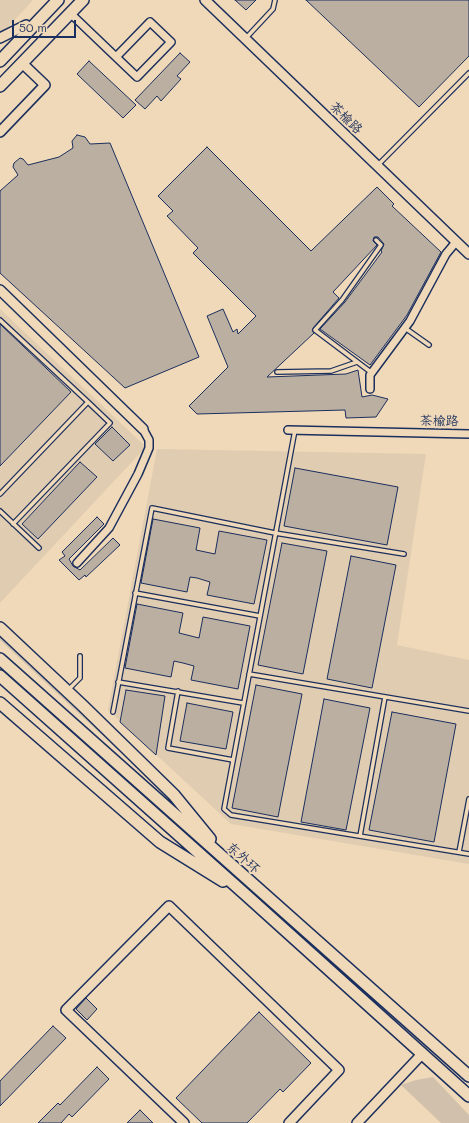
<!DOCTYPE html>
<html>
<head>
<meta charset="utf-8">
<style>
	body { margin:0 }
	#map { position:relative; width:469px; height:1123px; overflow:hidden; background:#f0d9b8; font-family:Mali,sans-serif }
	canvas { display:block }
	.scale { position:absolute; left:12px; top:20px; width:64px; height:18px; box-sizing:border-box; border:2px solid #1b2f5e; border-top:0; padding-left:5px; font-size:12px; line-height:14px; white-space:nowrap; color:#1b2f5e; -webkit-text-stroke:3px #f0d9b8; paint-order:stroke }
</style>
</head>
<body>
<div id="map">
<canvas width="469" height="1123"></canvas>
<div class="scale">50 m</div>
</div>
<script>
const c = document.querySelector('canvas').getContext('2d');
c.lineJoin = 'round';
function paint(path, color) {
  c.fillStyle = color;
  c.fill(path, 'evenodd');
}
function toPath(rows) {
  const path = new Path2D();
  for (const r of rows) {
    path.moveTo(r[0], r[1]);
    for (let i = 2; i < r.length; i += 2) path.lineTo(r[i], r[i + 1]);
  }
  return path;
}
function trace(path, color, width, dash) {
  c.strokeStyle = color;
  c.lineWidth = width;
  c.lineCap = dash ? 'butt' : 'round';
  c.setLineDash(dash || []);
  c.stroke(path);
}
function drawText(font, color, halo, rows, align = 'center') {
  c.font = font + ' Mali,"LXGW WenKai TC",sans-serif';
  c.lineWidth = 4;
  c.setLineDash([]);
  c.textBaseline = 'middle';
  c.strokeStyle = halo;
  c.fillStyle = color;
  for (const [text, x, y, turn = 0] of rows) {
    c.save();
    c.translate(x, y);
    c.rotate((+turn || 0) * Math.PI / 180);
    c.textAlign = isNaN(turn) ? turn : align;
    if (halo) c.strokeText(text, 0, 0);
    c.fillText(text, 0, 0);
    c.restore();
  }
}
paint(toPath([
	[0,0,33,0,0,36],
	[0,309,146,447,0,603],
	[157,449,426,454,397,645,469,660,469,864,231,824,108,710]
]), '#e0ccb1');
paint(toPath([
	[0,632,161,790,0,640],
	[433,1077,469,1115,469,1123,441,1123,401,1085,416,1080]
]), '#d1c0ab');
const building = toPath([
	[235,0,256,0,246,10,235,0],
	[306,0,469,0,469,56,419,107,306,0],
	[180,53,190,62,177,76,181,79,161,101,157,96,145,109,135,100,180,53],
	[89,61,136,105,123,118,77,74,89,61],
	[77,135,85,137,90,144,110,143,199,357,125,388,0,273,0,191,18,175,13,167,14,163,20,158,23,159,28,165,59,157,73,148,72,141,77,135],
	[207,147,311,251,377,187,394,204,392,206,441,252,407,315,370,365,320,329,345,302,382,252,381,251,384,244,378,237,374,237,373,241,377,245,333,292,339,298,313,328,314,333,267,377,346,374,358,370,362,397,372,395,388,399,376,417,346,418,345,410,197,414,189,406,228,367,207,316,223,309,233,332,237,329,238,334,256,316,193,253,198,248,167,216,173,211,158,196,207,147],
	[0,324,71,392,0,466,0,324],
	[112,427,130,445,113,461,95,444,112,427],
	[80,462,97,477,38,539,22,524,80,462],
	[295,468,398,487,387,545,284,526,295,468],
	[97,517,104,524,69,559,73,566,80,570,113,538,120,545,86,577,85,575,79,580,59,560,65,556,62,552,97,517],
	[153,519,200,528,196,550,215,554,219,531,267,540,254,604,207,595,210,582,197,578,190,577,187,592,141,583,153,519],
	[282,543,327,551,303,674,258,665,282,543],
	[351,556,396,565,372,688,327,679,351,556],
	[137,604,183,613,179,633,199,638,203,617,250,626,238,689,191,680,194,666,183,663,174,661,171,677,125,668,137,604],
	[256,685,302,694,278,817,232,808,256,685],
	[126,690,165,696,156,755,120,722,126,690],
	[324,699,370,708,346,830,301,822,324,699],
	[187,703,233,712,226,749,180,741,187,703],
	[392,712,456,724,434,842,369,830,392,712],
	[86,998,97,1009,87,1020,76,1009,86,998],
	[259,1012,311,1063,283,1092,280,1089,247,1123,202,1123,176,1098,259,1012],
	[53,1026,66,1038,0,1106,0,1081,53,1026],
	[97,1067,109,1079,72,1117,69,1114,61,1123,38,1123,58,1103,60,1105,97,1067],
	[140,1110,153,1123,127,1123,140,1110]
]);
paint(building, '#bbafa2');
trace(building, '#1b2f5e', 1);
const service = toPath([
	[246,38,273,9,275,0],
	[377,166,469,73],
	[0,320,88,402,0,494],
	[405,328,429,345],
	[277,372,331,371,357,362],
	[372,373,315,330,342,300,381,245,376,240],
	[295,430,224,809,231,815,469,854],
	[0,511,39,548],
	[13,524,110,423,88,402],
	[135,593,260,616],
	[249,674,469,711],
	[118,682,243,703],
	[68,690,80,678,80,656],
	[178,691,168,748,233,760],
	[113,712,152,508,275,533,404,554],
	[360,836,385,697],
	[459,852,469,799]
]);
const minor = toPath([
	[70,13,116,57,137,77,171,42,150,22,116,57],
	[370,389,370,375,410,321,446,254,456,242],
	[288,430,469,434],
	[77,563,109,528,138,474,149,448,149,440,143,429]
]);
const tertiary = toPath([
	[205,0,469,254],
	[0,38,26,25,31,29],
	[0,132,45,85,22,63],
	[0,290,143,429],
	[184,1123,66,1010,169,906,339,1070,289,1123],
	[357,1123,422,1054]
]);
const primary = toPath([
	[0,61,58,0],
	[0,86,83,0],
	[0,628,83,706,174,795,210,839],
	[0,659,469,1076],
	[0,676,246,895,469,1096],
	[0,703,160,842,223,881]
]);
trace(service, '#1b2f5e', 6);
trace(minor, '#1b2f5e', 10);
trace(tertiary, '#1b2f5e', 12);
trace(primary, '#1b2f5e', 14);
trace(service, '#f0d9b8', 3.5);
trace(minor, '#f0d9b8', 7);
trace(tertiary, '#f0d9b8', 9);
trace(primary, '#f0d9b8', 11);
drawText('13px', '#1b2f5e', '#f0d9b8', [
	["茶榆路",346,118,44],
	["茶榆路",439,421,1],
	["东外环",243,858,42]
]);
</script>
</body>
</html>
